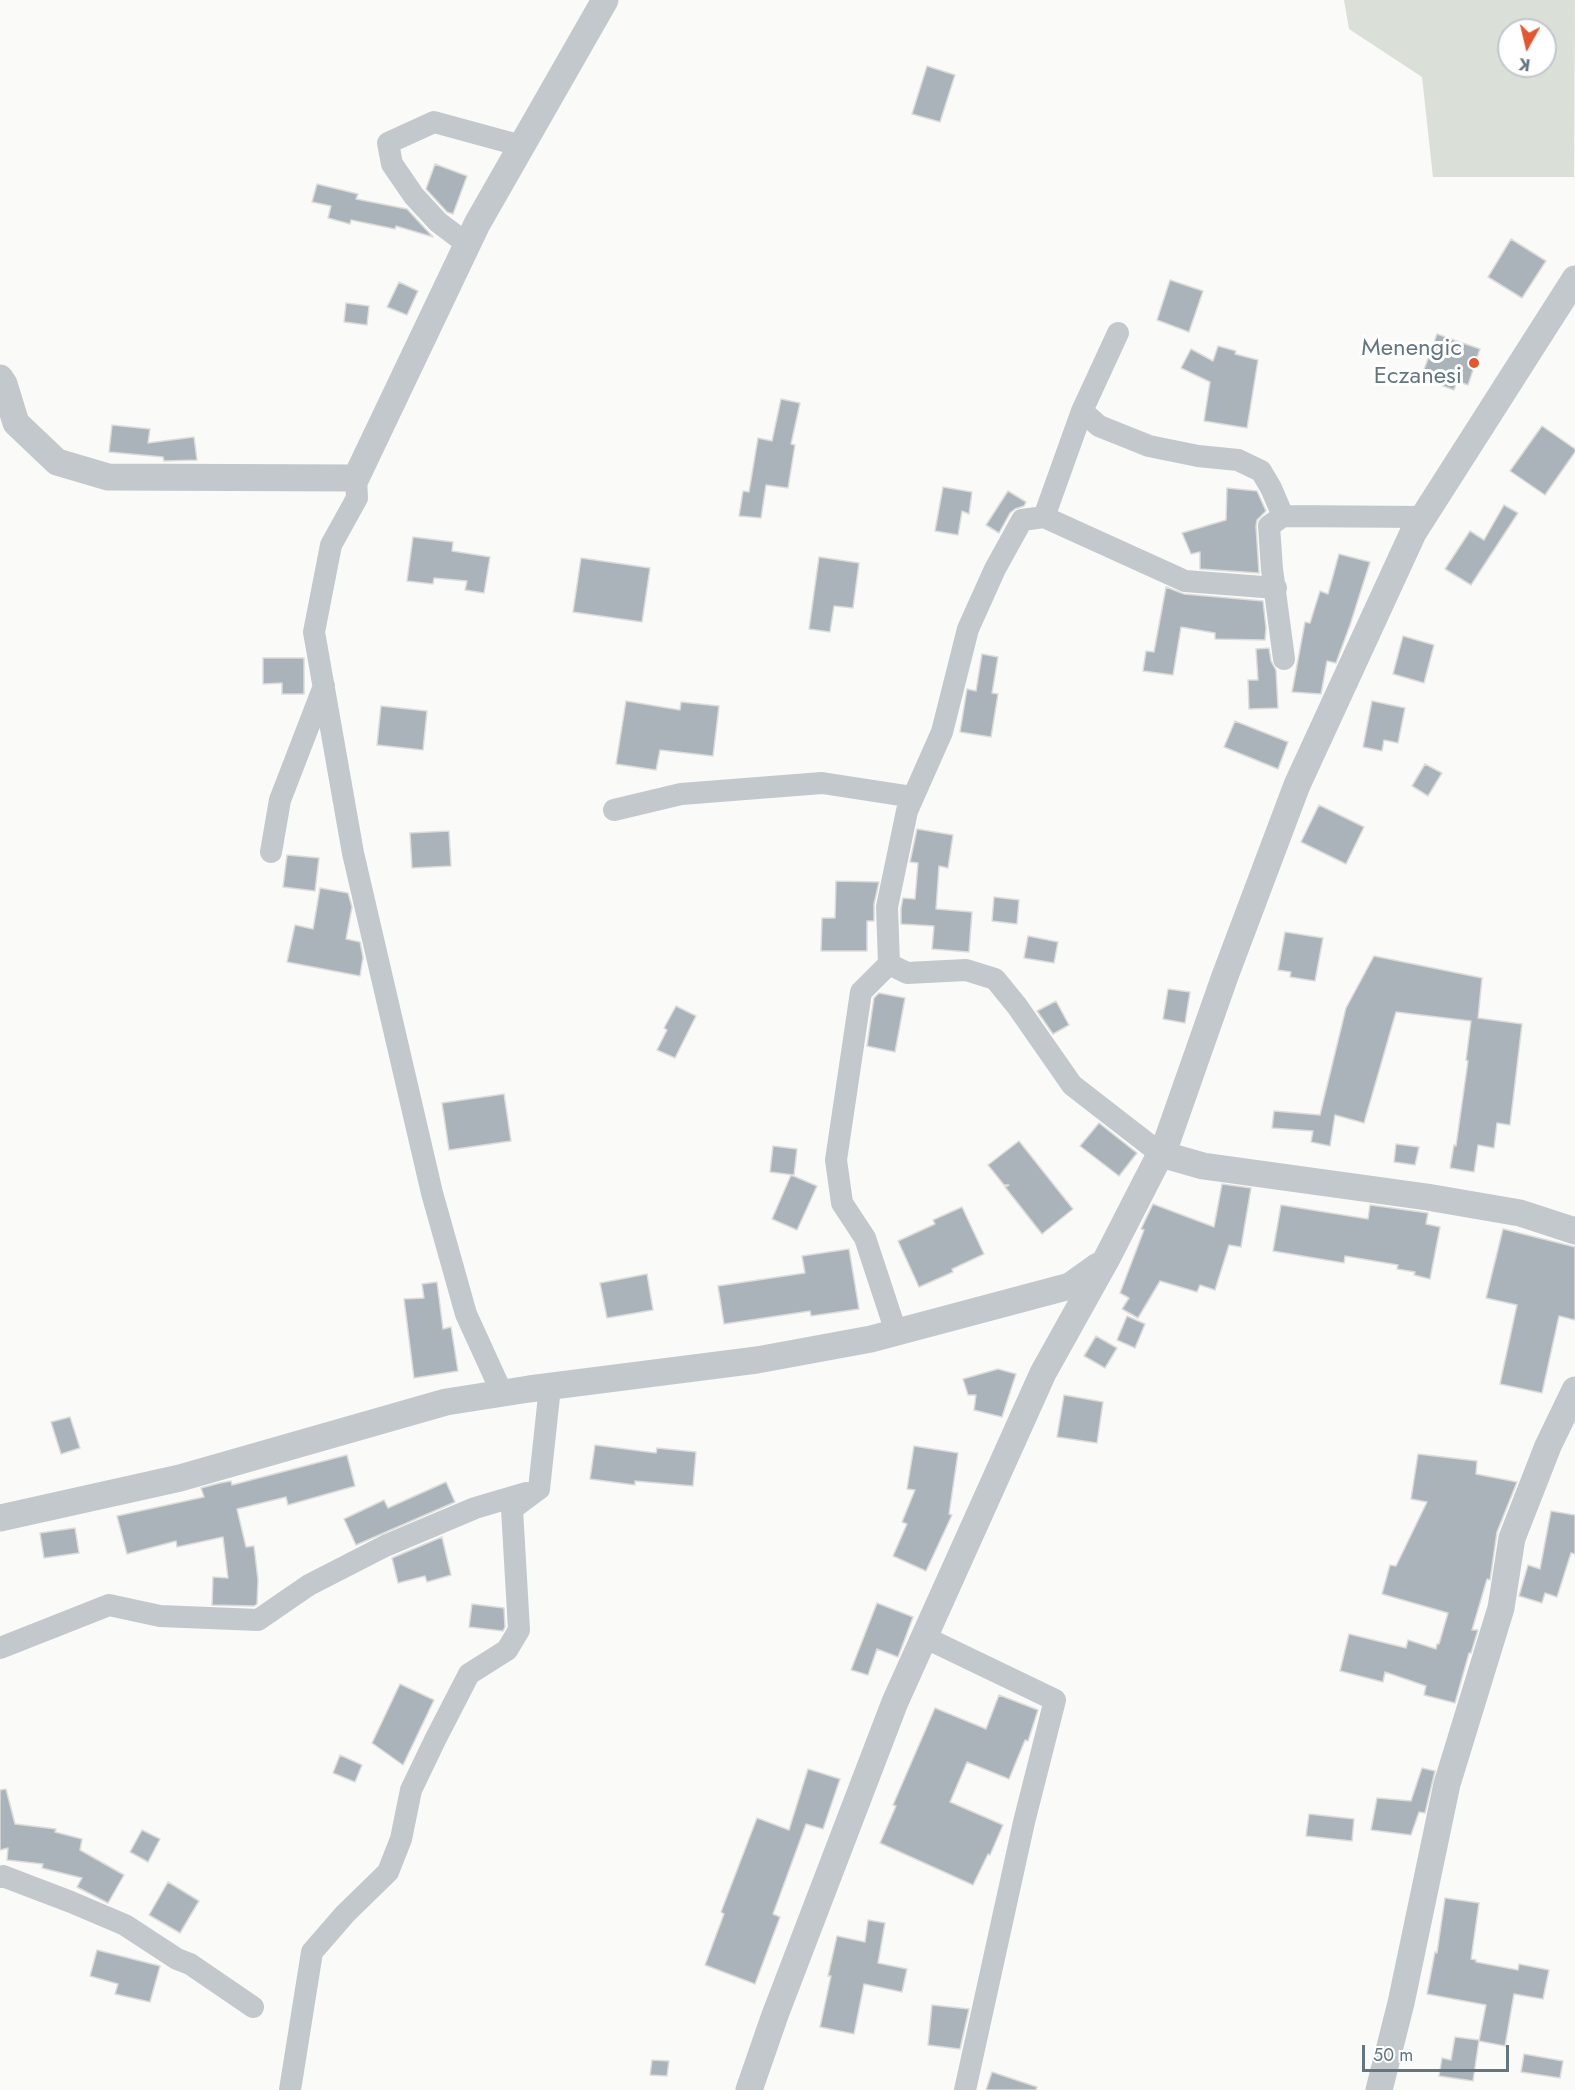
<!DOCTYPE html>
<html>
<head>
<meta charset="utf-8">
<style>
	body { margin:0 }
	#map { position:relative; width:1575px; height:2090px; overflow:hidden; background:#fafaf8; font-family:Jost,sans-serif }
	canvas { display:block }
	.north { position:absolute; left:1497px; top:18px; width:60px; height:60px; box-sizing:border-box; background:#fff; border:2px solid #c1c8cd; border-radius:50%; rotate:188deg; font-size:16px; font-weight:700; line-height:24px; text-align:center; color:#657683 }
	.north::after { content:''; display:block; margin:auto; width:21px; height:27px; background:#e4572e; clip-path:polygon(50% 0,100% 100%,50% 72%,0 100%) }
	.scale { position:absolute; left:1362px; top:2045px; width:147px; height:27px; box-sizing:border-box; border:3px solid #657683; border-top:0; padding-left:8px; font-size:18px; line-height:21px; white-space:nowrap; color:#657683; -webkit-text-stroke:4px #fff; paint-order:stroke }
</style>
</head>
<body>
<div id="map">
<canvas width="1575" height="2090"></canvas>
<div class="north">K</div>
<div class="scale">50 m</div>
</div>
<script>
const c = document.querySelector('canvas').getContext('2d');
c.lineJoin = 'round';
function paint(path, color) {
  c.fillStyle = color;
  c.fill(path, 'evenodd');
}
function toPath(rows) {
  const path = new Path2D();
  for (const r of rows) {
    path.moveTo(r[0], r[1]);
    for (let i = 2; i < r.length; i += 2) path.lineTo(r[i], r[i + 1]);
  }
  return path;
}
function trace(path, color, width, dash) {
  c.strokeStyle = color;
  c.lineWidth = width;
  c.lineCap = dash ? 'butt' : 'round';
  c.setLineDash(dash || []);
  c.stroke(path);
}
function drawText(font, color, halo, rows, align = 'center') {
  c.font = font + ' Jost,sans-serif';
  c.lineWidth = 6;
  c.setLineDash([]);
  c.textBaseline = 'middle';
  c.strokeStyle = halo;
  c.fillStyle = color;
  for (const [text, x, y, turn = 0] of rows) {
    c.save();
    c.translate(x, y);
    c.rotate((+turn || 0) * Math.PI / 180);
    c.textAlign = isNaN(turn) ? turn : align;
    if (halo) c.strokeText(text, 0, 0);
    c.fillText(text, 0, 0);
    c.restore();
  }
}
paint(toPath([
	[1344,0,1575,0,1574,177,1433,177,1422,77,1349,29],
	[1509,30,1545,30,1545,66,1509,66]
]), '#dadfd7');
const building = toPath([
	[927,66,955,75,940,122,912,114,927,66],
	[435,164,467,176,453,214,447,212,426,189,435,164],
	[317,184,358,194,356,199,407,209,433,237,396,226,395,229,351,220,350,224,328,218,331,206,312,202,317,184],
	[1511,239,1546,261,1522,298,1488,277,1511,239],
	[1170,280,1203,291,1189,332,1157,320,1170,280],
	[399,282,418,291,407,315,387,307,399,282],
	[346,303,369,306,367,325,344,322,346,303],
	[1437,334,1480,349,1468,385,1457,381,1454,390,1421,378,1437,334],
	[1218,346,1236,351,1235,354,1258,360,1247,428,1204,421,1210,382,1181,368,1191,349,1213,361,1218,346],
	[781,399,800,403,791,444,795,445,788,488,766,485,761,518,739,516,743,491,749,492,758,438,772,441,781,399],
	[112,425,150,429,148,443,194,437,197,460,164,461,163,457,109,452,112,425],
	[1542,426,1575,449,1575,452,1545,495,1510,471,1542,426],
	[943,487,972,492,969,514,962,511,958,535,935,531,943,487],
	[1227,488,1257,491,1266,511,1257,520,1256,526,1259,573,1200,569,1200,552,1191,554,1182,533,1226,520,1227,488],
	[1008,491,1026,502,1024,506,1015,509,1010,513,999,533,986,525,1008,491],
	[1504,505,1518,513,1471,585,1445,569,1470,531,1484,540,1504,505],
	[413,537,453,542,452,551,490,557,484,593,465,590,467,581,434,578,433,584,407,581,413,537],
	[1339,554,1370,562,1350,625,1336,663,1327,661,1321,694,1292,692,1305,622,1310,623,1320,591,1328,594,1339,554],
	[819,557,859,563,853,608,834,606,830,632,809,629,819,557],
	[581,558,650,568,642,622,573,612,581,558],
	[1166,587,1184,594,1263,601,1266,628,1265,640,1215,639,1215,633,1181,627,1173,675,1143,671,1146,651,1154,652,1166,587],
	[1403,636,1434,645,1424,683,1393,674,1403,636],
	[1269,648,1271,661,1276,670,1278,708,1249,709,1248,680,1258,680,1256,649,1269,648],
	[982,654,998,657,992,693,998,694,991,737,960,732,967,689,976,691,982,654],
	[263,658,304,658,304,694,282,694,282,683,263,684,263,658],
	[626,701,680,710,681,702,719,706,713,756,660,750,656,770,616,764,626,701],
	[1372,701,1405,708,1398,743,1384,740,1382,751,1363,747,1372,701],
	[381,706,427,711,423,750,377,745,381,706],
	[1235,721,1288,742,1278,769,1224,747,1235,721],
	[1425,764,1442,773,1428,796,1412,786,1425,764],
	[1319,805,1364,827,1346,864,1301,842,1319,805],
	[917,829,953,835,948,868,939,866,936,909,972,912,969,952,932,949,934,926,901,924,901,908,903,898,915,899,918,863,910,862,917,829],
	[449,831,451,866,412,868,410,833,449,831],
	[287,855,319,858,315,891,283,887,287,855],
	[836,881,879,882,874,904,874,921,867,921,867,951,821,951,822,918,835,918,836,881],
	[320,888,348,893,352,907,346,939,360,942,363,957,360,976,287,962,295,925,313,929,320,888],
	[994,897,1019,900,1017,924,992,921,994,897],
	[1285,932,1323,938,1315,981,1290,977,1291,972,1278,970,1285,932],
	[1028,936,1058,942,1054,963,1024,958,1028,936],
	[1374,956,1482,978,1478,1018,1522,1024,1510,1125,1497,1123,1494,1148,1478,1145,1474,1172,1450,1168,1454,1145,1456,1146,1468,1061,1466,1060,1471,1021,1396,1012,1364,1123,1335,1115,1330,1146,1311,1142,1313,1131,1272,1128,1274,1111,1320,1115,1346,1008,1374,956],
	[1168,989,1190,992,1185,1023,1163,1019,1168,989],
	[879,993,905,998,895,1052,867,1046,874,998,879,993],
	[1056,1001,1069,1025,1053,1034,1037,1011,1056,1001],
	[676,1006,696,1016,675,1058,657,1050,667,1030,664,1028,676,1006],
	[504,1094,511,1141,449,1150,442,1103,504,1094],
	[1099,1123,1137,1153,1119,1176,1080,1146,1099,1123],
	[1019,1141,1073,1209,1042,1234,1005,1187,1009,1185,1004,1185,988,1165,1019,1141],
	[1396,1144,1419,1147,1415,1165,1394,1162,1396,1144],
	[773,1146,797,1149,794,1175,770,1172,773,1146],
	[791,1175,817,1186,797,1230,772,1219,791,1175],
	[1222,1184,1251,1188,1241,1247,1229,1245,1215,1290,1200,1285,1197,1292,1160,1281,1138,1318,1122,1309,1129,1298,1120,1293,1144,1230,1141,1229,1153,1204,1214,1227,1222,1184],
	[1281,1205,1368,1219,1370,1205,1428,1213,1426,1224,1440,1227,1430,1279,1414,1275,1415,1272,1397,1269,1398,1265,1345,1256,1344,1263,1273,1251,1281,1205],
	[962,1207,984,1254,952,1269,953,1272,919,1287,898,1241,935,1224,933,1220,962,1207],
	[1503,1229,1575,1247,1575,1320,1559,1316,1542,1393,1500,1384,1517,1305,1486,1298,1503,1229],
	[849,1249,859,1309,811,1316,810,1311,724,1324,718,1286,805,1273,802,1256,849,1249],
	[647,1274,653,1310,607,1318,600,1283,647,1274],
	[437,1282,443,1329,451,1327,458,1371,414,1378,404,1299,424,1298,422,1284,437,1282],
	[1127,1316,1145,1324,1135,1348,1117,1340,1127,1316],
	[1096,1336,1117,1348,1105,1368,1084,1356,1096,1336],
	[998,1369,1016,1374,1002,1417,974,1410,976,1395,968,1395,963,1379,998,1369],
	[1064,1395,1103,1402,1097,1443,1057,1437,1064,1395],
	[70,1417,80,1448,61,1454,51,1422,70,1417],
	[595,1445,656,1453,657,1448,696,1452,693,1486,635,1481,635,1485,590,1479,595,1445],
	[914,1446,958,1453,949,1514,952,1515,926,1571,893,1556,907,1524,902,1522,915,1490,907,1489,914,1446],
	[1418,1454,1477,1461,1476,1474,1517,1482,1497,1532,1490,1580,1487,1579,1472,1630,1478,1630,1471,1653,1469,1653,1455,1703,1424,1695,1426,1686,1385,1672,1383,1682,1340,1671,1349,1634,1406,1648,1408,1640,1436,1649,1437,1644,1439,1644,1448,1613,1382,1594,1390,1565,1396,1566,1427,1502,1411,1499,1418,1454],
	[347,1455,355,1486,288,1505,286,1497,237,1509,246,1547,254,1546,258,1580,257,1604,254,1606,212,1605,213,1577,228,1578,223,1537,177,1547,176,1541,127,1554,117,1516,204,1497,201,1488,220,1483,231,1481,232,1485,347,1455],
	[446,1482,455,1502,356,1545,344,1519,384,1500,388,1508,446,1482],
	[1551,1511,1575,1515,1575,1554,1571,1553,1557,1597,1545,1593,1542,1603,1519,1596,1528,1565,1540,1569,1551,1511],
	[75,1528,79,1553,44,1558,40,1533,75,1528],
	[442,1537,451,1575,427,1582,425,1576,398,1583,392,1558,442,1537],
	[877,1603,913,1617,898,1657,877,1649,868,1675,851,1670,877,1603],
	[472,1604,504,1608,505,1627,503,1631,469,1627,472,1604],
	[400,1684,434,1700,403,1765,372,1743,400,1684],
	[999,1695,1038,1710,1028,1741,1025,1740,1009,1779,967,1762,950,1802,1003,1825,990,1855,988,1854,973,1885,880,1843,896,1806,893,1805,935,1708,986,1729,999,1695],
	[340,1755,362,1765,355,1782,333,1773,340,1755],
	[1422,1768,1435,1771,1425,1813,1419,1812,1411,1835,1371,1830,1377,1798,1411,1801,1422,1768],
	[808,1769,840,1779,823,1829,806,1824,773,1914,780,1917,755,1984,705,1965,724,1914,721,1912,757,1818,789,1830,808,1769],
	[6,1789,15,1824,56,1829,55,1832,82,1839,80,1850,124,1875,108,1903,77,1887,82,1878,42,1868,43,1864,7,1860,8,1848,0,1850,0,1790,6,1789],
	[1309,1814,1354,1819,1352,1841,1306,1836,1309,1814],
	[142,1830,160,1839,148,1862,130,1852,142,1830],
	[168,1882,199,1901,180,1933,149,1915,168,1882],
	[1445,1898,1479,1903,1471,1959,1476,1960,1476,1962,1518,1970,1519,1964,1549,1970,1543,1999,1514,1994,1505,2046,1479,2041,1486,2005,1427,1994,1435,1952,1437,1953,1445,1898],
	[868,1920,885,1923,878,1963,907,1969,902,1992,864,1984,854,2034,820,2027,831,1976,828,1976,837,1936,865,1942,868,1920],
	[97,1950,160,1966,150,2002,115,1994,118,1984,90,1976,97,1950],
	[932,2005,969,2009,960,2049,928,2045,932,2005],
	[1455,2037,1479,2040,1473,2081,1439,2076,1442,2058,1451,2060,1455,2037],
	[1524,2054,1563,2061,1560,2078,1521,2072,1524,2054],
	[652,2060,669,2061,667,2076,650,2075,652,2060],
	[992,2072,1037,2087,1036,2090,986,2090,992,2072]
]);
paint(building, '#aab3b9');
trace(building, '#dcdcda', 1.5);
trace(toPath([
	[467,244,438,222,414,196,392,164,388,143,434,122,522,146],
	[1118,333,1082,411,1099,426,1149,446,1198,456,1238,460,1261,471,1271,488,1283,516,1423,517],
	[356,478,357,498,331,545,314,632,353,853,432,1193,466,1314,502,1393],
	[1283,516,1269,526,1272,569,1284,659],
	[1044,517,1082,411],
	[614,810,681,794,822,783,913,797],
	[271,852,280,800,324,686],
	[889,964,861,992,836,1160,842,1203,865,1238,896,1332],
	[1161,1154,1072,1085,1017,1006,995,979,966,970,907,973,889,964,887,907,907,811,942,732,968,629,995,569,1022,520,1044,517,1185,581,1276,588],
	[924,1637,1055,1700,1024,1822,965,2090],
	[0,1648,109,1605,160,1616,258,1620,309,1585,385,1546,475,1508,526,1493],
	[0,1877,3,1876,71,1902,125,1925,177,1959,190,1964,253,2007],
	[290,2090,312,1952,345,1914,388,1872,401,1839,411,1790,435,1740,469,1674,507,1650,519,1630,512,1509,539,1489,550,1387]
]), '#c3c8cc', 22);
trace(toPath([
	[0,378,4,384,16,423,57,462,108,477,356,478,477,224,605,0],
	[1161,1154,1203,1166,1427,1197,1520,1213,1575,1231],
	[0,1518,180,1478,446,1402,529,1389,757,1360,871,1339,1070,1286,1098,1266],
	[749,2090,775,2015,895,1702,1043,1373,1106,1260,1167,1141,1225,976,1297,785,1413,533,1575,279],
	[1379,2090,1401,2003,1447,1784,1501,1608,1512,1538,1548,1446,1575,1390]
]), '#c3c8cc', 27);
for (const [x, y, r, color] of [
	[1474,363,6,"#e4572e"]
]) {
  const dot = new Path2D();
  dot.arc(x, y, r, 0, 2 * Math.PI);
  c.fillStyle = color;
  c.fill(dot);
  trace(dot, '#fff', 2);
}
drawText('24px', '#657683', '#fff', [
	["Menengic",1462,349],
	["Eczanesi",1462,377]
], 'right');
</script>
</body>
</html>
